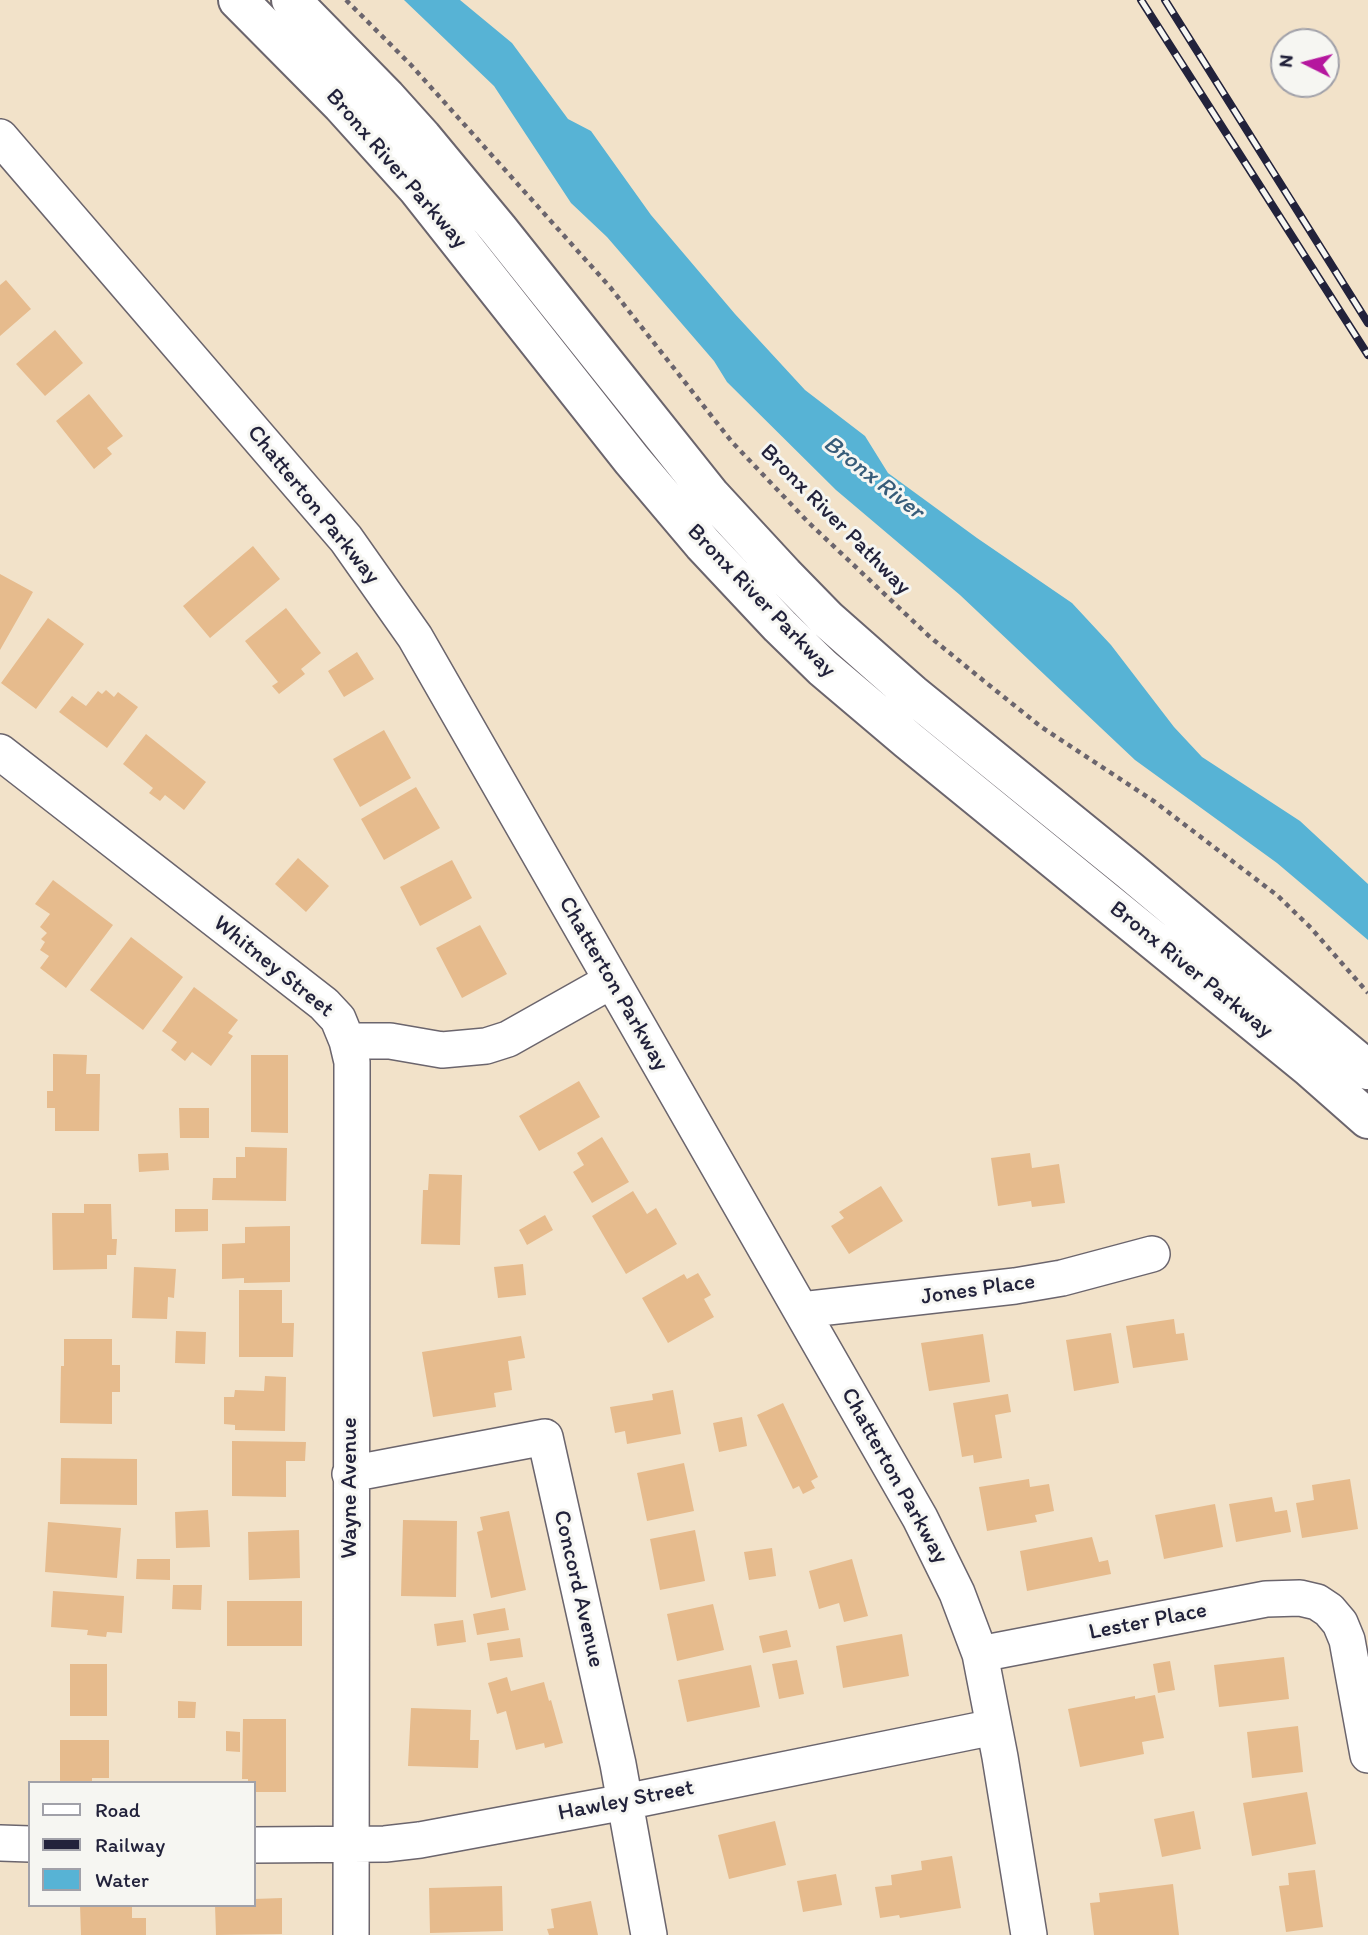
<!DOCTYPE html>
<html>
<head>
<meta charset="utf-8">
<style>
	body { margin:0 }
	#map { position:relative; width:1368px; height:1935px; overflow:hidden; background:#f2e2c9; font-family:Itim,sans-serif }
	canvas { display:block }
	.legend { position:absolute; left:28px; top:1781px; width:228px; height:126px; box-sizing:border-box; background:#f6f6f2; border:2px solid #a1a1a9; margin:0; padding:9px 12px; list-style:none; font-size:21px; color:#22223b }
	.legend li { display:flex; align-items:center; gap:14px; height:35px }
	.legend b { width:35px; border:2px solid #a1a1a9 }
	.north { position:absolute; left:1270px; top:28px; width:70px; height:70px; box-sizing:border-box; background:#f6f6f2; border:2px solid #a1a1a9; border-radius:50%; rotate:276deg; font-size:19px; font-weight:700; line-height:28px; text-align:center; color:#22223b }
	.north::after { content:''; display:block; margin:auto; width:24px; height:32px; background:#b5179e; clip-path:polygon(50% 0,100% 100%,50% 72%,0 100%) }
</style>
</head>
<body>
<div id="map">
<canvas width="1368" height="1935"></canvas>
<ul class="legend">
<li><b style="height:9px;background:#fff"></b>Road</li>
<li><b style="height:9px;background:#22223b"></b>Railway</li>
<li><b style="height:19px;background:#57b3d5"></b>Water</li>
</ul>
<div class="north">N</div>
</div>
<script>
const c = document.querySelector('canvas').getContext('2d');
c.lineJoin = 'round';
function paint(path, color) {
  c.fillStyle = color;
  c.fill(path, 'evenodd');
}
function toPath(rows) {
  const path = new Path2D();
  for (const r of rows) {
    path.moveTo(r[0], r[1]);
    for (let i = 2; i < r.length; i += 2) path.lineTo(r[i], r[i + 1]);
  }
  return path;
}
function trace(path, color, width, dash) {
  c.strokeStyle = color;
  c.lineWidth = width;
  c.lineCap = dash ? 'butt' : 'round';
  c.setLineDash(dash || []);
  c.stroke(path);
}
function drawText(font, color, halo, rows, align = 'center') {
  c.font = font + ' Itim,sans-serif';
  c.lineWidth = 6;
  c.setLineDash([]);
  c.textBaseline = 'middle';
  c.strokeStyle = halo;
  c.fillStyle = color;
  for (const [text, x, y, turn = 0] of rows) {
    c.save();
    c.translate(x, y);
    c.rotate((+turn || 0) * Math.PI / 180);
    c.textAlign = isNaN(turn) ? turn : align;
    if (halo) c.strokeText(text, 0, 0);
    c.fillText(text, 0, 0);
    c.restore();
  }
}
paint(toPath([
	[404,0,460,0,512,43,568,119,591,131,651,215,735,314,805,390,865,436,888,473,977,538,1072,603,1111,645,1174,727,1202,757,1300,821,1368,884,1368,940,1277,863,1135,760,960,595,836,490,727,382,714,361,607,237,571,203,494,86]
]), '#57b3d5');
paint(toPath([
	[6,280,31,309,0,336,0,285],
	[55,330,83,363,45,396,16,364],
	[89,394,123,436,107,448,112,454,94,469,56,421],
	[253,546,280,579,210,638,183,606],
	[0,574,33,592,0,650],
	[286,608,321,653,301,669,305,674,279,694,272,686,278,682,245,641],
	[48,618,84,644,36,709,1,683],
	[357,652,374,679,344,697,328,671],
	[106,690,114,697,118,692,138,707,107,748,59,712,72,696,86,706,98,691,102,694],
	[384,730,411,778,360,807,333,759],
	[146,734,206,782,184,810,165,795,160,801,149,793,153,788,123,764],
	[416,787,440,828,384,860,361,819],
	[298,858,329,886,306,912,275,884],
	[452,860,472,898,420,926,400,887],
	[53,880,113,925,66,988,40,968,49,956,40,950,45,942,41,939,47,933,40,927,50,914,35,904],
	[480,925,507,974,462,998,436,948],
	[131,937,183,977,143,1030,90,990],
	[194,987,238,1020,228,1033,233,1036,211,1066,192,1052,185,1061,171,1050,177,1042,162,1031],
	[53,1054,87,1055,86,1074,100,1074,99,1131,55,1131,55,1108,47,1108,47,1091,53,1091],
	[251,1055,288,1055,288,1133,251,1132],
	[579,1081,600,1117,539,1151,519,1116],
	[179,1108,209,1108,209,1138,180,1138],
	[602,1137,629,1182,592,1203,573,1172,584,1165,577,1153],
	[245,1147,287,1148,286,1201,212,1200,213,1178,236,1178,236,1157,245,1157],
	[168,1153,169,1170,139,1172,138,1154],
	[1030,1153,1032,1168,1059,1164,1065,1203,1032,1207,1031,1201,998,1206,991,1158],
	[429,1174,462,1175,460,1245,421,1244,423,1190,428,1190],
	[881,1186,903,1221,849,1254,831,1226,844,1218,839,1212],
	[633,1191,647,1214,656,1208,677,1244,626,1274,592,1216],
	[84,1204,111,1204,112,1239,117,1239,116,1255,107,1255,107,1269,53,1270,52,1213,84,1213],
	[175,1209,208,1209,208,1231,175,1232],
	[545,1215,553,1230,527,1245,519,1230],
	[290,1226,290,1282,244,1283,244,1278,222,1279,222,1244,245,1243,245,1227],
	[523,1264,526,1295,498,1298,494,1267],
	[134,1267,176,1269,174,1298,168,1297,167,1319,132,1318],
	[698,1273,711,1295,704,1299,714,1317,668,1343,642,1298,684,1274,687,1279],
	[239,1290,282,1290,282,1323,294,1323,293,1357,239,1357],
	[1174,1319,1176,1334,1184,1333,1188,1360,1133,1368,1126,1326],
	[176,1331,206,1332,205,1364,175,1363],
	[1111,1333,1119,1383,1074,1391,1066,1340],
	[983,1334,990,1382,929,1391,921,1343],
	[521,1336,525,1358,508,1361,512,1390,494,1393,496,1407,433,1417,422,1352],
	[64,1339,112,1339,112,1365,120,1365,120,1392,112,1392,112,1424,60,1423,61,1366,64,1366],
	[265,1376,286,1377,285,1431,235,1430,235,1425,224,1424,224,1397,234,1397,235,1390,264,1391],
	[673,1390,681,1434,627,1444,625,1431,615,1433,610,1407,653,1400,652,1394],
	[1008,1394,1011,1412,995,1415,1002,1458,974,1463,973,1455,962,1457,953,1403],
	[783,1403,818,1477,811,1481,815,1488,803,1494,799,1486,793,1489,757,1415],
	[742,1417,747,1446,719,1452,713,1423],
	[232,1441,306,1442,305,1461,286,1461,286,1497,232,1496],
	[61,1458,137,1459,137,1505,60,1504],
	[684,1463,694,1511,647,1521,637,1473],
	[1029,1479,1030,1487,1049,1484,1054,1511,1035,1515,1037,1522,987,1531,979,1487],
	[1350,1479,1358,1529,1302,1538,1296,1503,1314,1500,1312,1485],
	[1272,1497,1275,1512,1287,1510,1291,1532,1236,1542,1229,1504],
	[1215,1504,1223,1547,1164,1559,1155,1515],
	[208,1510,210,1547,176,1548,175,1512],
	[509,1511,526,1590,491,1598,477,1532,483,1530,480,1517],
	[403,1520,457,1521,456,1597,401,1596],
	[48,1522,121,1528,117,1578,45,1572],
	[299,1530,300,1578,249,1580,248,1532],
	[695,1530,705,1581,660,1590,650,1539],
	[1092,1537,1099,1562,1108,1560,1111,1574,1027,1591,1020,1551],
	[772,1548,776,1576,749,1580,744,1552],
	[137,1559,170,1559,170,1580,136,1579],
	[852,1559,868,1616,844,1622,839,1603,819,1609,809,1571],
	[173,1585,202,1585,201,1610,172,1609],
	[53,1591,124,1596,122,1633,107,1632,106,1637,87,1635,88,1630,51,1627],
	[227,1601,302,1601,302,1646,227,1646],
	[713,1604,724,1650,677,1661,667,1614],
	[505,1608,509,1630,477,1635,473,1614],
	[463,1620,466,1642,437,1646,434,1624],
	[787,1630,791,1647,763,1653,759,1636],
	[902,1634,909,1676,843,1688,836,1646],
	[520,1638,523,1657,490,1661,487,1643],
	[1284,1657,1289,1699,1219,1707,1214,1665],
	[797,1660,804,1694,779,1699,772,1664],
	[1170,1661,1175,1690,1158,1693,1153,1664],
	[70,1664,107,1664,107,1716,70,1716],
	[751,1665,760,1707,687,1722,678,1680],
	[507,1677,511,1691,544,1682,549,1701,551,1700,563,1743,545,1748,544,1743,516,1750,506,1711,497,1714,488,1683],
	[1155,1695,1164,1738,1142,1742,1144,1754,1080,1767,1068,1709,1135,1696,1135,1699],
	[178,1701,196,1702,195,1718,178,1718],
	[411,1708,471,1710,470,1740,479,1740,478,1768,408,1766],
	[243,1719,286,1719,286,1792,254,1792,254,1783,248,1783,248,1779,242,1779],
	[1298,1726,1303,1772,1252,1778,1247,1732],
	[226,1731,240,1732,240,1752,226,1751],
	[60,1740,109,1740,109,1778,92,1778,92,1783,60,1783],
	[1307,1792,1316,1844,1252,1856,1243,1803],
	[1194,1811,1201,1849,1162,1857,1154,1819],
	[775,1821,786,1865,729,1879,718,1835],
	[952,1856,961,1908,900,1918,899,1915,880,1918,875,1887,892,1885,891,1875,922,1870,921,1861],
	[1315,1870,1323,1927,1286,1932,1279,1886,1289,1885,1288,1873],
	[836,1874,842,1905,803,1912,797,1881],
	[1173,1884,1179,1935,1094,1935,1090,1903,1100,1902,1099,1893],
	[502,1886,503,1931,430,1933,429,1888],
	[282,1898,282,1934,216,1935,215,1905,254,1905,254,1899],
	[591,1901,598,1935,549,1935,547,1929,554,1928,551,1909],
	[80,1905,132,1905,132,1918,146,1918,146,1935,81,1935]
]), '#e6bb8d');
const minor = toPath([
	[0,137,346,539,415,637,920,1518,957,1593,980,1654,1000,1757,1029,1935],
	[0,752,324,1004,338,1019,347,1041,352,1062,352,1080,351,1935],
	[347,1041,390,1041,442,1050,486,1046,508,1039,611,981],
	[801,1310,1015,1286,1062,1278,1152,1254],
	[350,1474,545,1437,618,1764,649,1935],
	[980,1654,1266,1599,1300,1598,1317,1602,1329,1610,1340,1623,1347,1640,1368,1755],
	[0,1843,30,1844],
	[254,1845,385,1844,420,1840,625,1802,994,1727]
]);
const trunk = toPath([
	[238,0,342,105,417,188,632,460,703,544,780,626,823,668,908,740,1309,1067,1368,1119],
	[291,0,386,97,422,137,499,230,711,496,784,575,827,619,912,694,1130,871,1368,1070]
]);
trace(minor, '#6b656d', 38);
trace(trunk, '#6b656d', 42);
trace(toPath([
	[346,0,411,65,610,287,732,442,808,522,930,637,984,681,1040,726,1155,802,1278,896,1311,928,1368,993]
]), '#6b656d', 4.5, [5, 5]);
trace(minor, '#fff', 35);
trace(trunk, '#fff', 38);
const rail = toPath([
	[1141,0,1368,355],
	[1165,0,1368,323]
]);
trace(rail, '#22223b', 8);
trace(rail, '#f6f6f2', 5, [16]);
drawText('23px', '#22223b', '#f6f6f2', [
	["Bronx River Parkway",396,169,49],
	["Chatterton Parkway",313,505,51],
	["Bronx River Pathway",835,520,45],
	["Bronx River Parkway",761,601,46],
	["Whitney Street",273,967,39],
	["Bronx River Parkway",1191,970,39],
	["Chatterton Parkway",613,984,60],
	["Jones Place",978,1290,-8],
	["Chatterton Parkway",894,1476,61],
	["Wayne Avenue",350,1488,-90],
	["Concord Avenue",578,1589,77],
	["Lester Place",1148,1622,-11],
	["Hawley Street",626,1801,-11]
]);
drawText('italic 24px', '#375c79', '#f6f6f2', [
	["Bronx River",873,478,38]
]);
</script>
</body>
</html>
